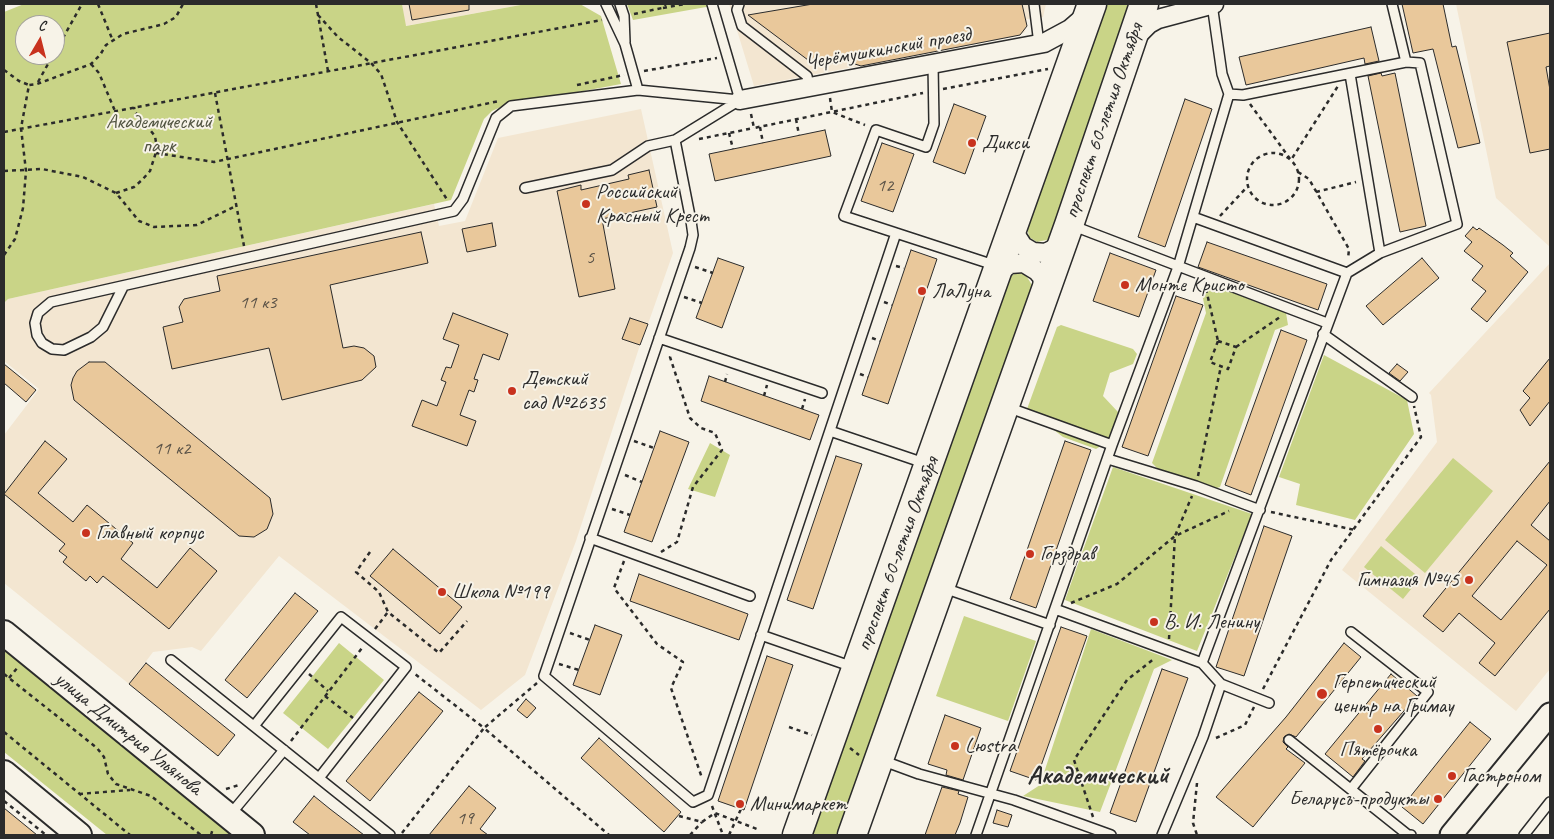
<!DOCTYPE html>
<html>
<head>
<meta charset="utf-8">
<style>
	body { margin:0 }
	#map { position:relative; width:1554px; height:839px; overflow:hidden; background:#f7f3e8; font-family:Caveat,sans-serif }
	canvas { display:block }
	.frame { position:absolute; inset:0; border:5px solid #2b2b2b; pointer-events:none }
	.north { position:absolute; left:15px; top:15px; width:50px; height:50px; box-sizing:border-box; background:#f7f3e8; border:1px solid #a5a39c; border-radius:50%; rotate:8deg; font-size:14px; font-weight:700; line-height:20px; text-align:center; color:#2b2b2b }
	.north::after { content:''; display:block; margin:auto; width:18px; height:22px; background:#c8321e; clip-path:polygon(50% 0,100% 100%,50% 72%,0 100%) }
</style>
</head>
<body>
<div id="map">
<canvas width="1554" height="839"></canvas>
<div class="frame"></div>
<div class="north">С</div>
</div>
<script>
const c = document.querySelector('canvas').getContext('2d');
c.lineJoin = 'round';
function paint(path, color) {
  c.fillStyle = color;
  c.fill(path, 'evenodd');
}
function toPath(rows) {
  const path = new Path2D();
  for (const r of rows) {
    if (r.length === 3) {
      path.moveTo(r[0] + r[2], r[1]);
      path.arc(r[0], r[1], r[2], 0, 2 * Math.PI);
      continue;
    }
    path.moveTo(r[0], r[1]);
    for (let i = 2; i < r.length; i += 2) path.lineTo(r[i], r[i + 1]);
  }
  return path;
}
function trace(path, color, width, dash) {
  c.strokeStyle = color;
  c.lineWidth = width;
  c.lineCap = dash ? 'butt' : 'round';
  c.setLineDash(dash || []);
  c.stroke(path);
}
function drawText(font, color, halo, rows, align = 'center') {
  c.font = font + ' Caveat,sans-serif';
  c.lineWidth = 4;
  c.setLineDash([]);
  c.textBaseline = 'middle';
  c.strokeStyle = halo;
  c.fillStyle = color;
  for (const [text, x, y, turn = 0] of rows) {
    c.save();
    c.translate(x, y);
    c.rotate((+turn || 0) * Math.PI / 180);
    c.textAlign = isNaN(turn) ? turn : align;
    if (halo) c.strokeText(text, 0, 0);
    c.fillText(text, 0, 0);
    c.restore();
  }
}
paint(toPath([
	[402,4,526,4,405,26],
	[729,4,1046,4,1043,17,1027,19,1025,32,1020,35,754,86],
	[1456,4,1550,4,1550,247,1496,198],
	[641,109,673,253,648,324,630,318,622,338,640,345,576,541,525,675,481,710,279,556,201,651,192,647,153,652,129,684,4,583,4,435,39,389,4,361,4,303,8,299,434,204,439,226,465,221,498,138],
	[1550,263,1550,669,1516,711,1342,570,1437,442,1431,395,1429,393]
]), '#f3e6d1');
paint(toPath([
	[24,4,402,4,406,26,526,4,580,4,601,16,621,84,503,106,492,111,484,119,451,200,8,299,4,303,4,12],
	[25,25,55,25,55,55,25,55],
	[627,4,723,4,633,20],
	[1103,4,1133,4,1051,239,1037,242,1029,237,1027,226],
	[1016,273,1025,274,1032,285,839,835,809,835,1010,277],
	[1207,283,1286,313,1288,325,1275,330,1220,487,1214,489,1159,470,1152,463,1206,313,1201,289],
	[1061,325,1133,349,1137,354,1133,364,1110,373,1103,396,1118,412,1112,439,1096,449,1063,437,1027,409,1057,327],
	[1324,355,1407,400,1414,434,1355,520,1296,505,1300,484,1279,477],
	[710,443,730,455,715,497,688,489],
	[1453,458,1493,491,1425,573,1385,540],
	[1113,467,1252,514,1197,651,1065,600],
	[1381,546,1420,578,1403,599,1364,567],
	[964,616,1036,641,1008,721,936,696],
	[1091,629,1172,660,1154,669,1100,812,1023,796,1040,785],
	[339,643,384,680,328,749,283,713],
	[4,647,236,835,107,835,4,752]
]), '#c9d487');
const building = toPath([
	[409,4,469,4,469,10,412,20,409,4],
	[813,4,1022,4,1027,26,1020,35,861,66,846,61,816,66,748,15,813,4],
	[1402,4,1443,4,1452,47,1456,46,1480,143,1458,148,1433,49,1413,53,1402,4],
	[1371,27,1379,61,1365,64,1364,58,1246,85,1239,57,1371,27],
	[1550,33,1550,66,1546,67,1550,90,1550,149,1530,153,1507,42,1550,33],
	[1381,73,1382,76,1395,73,1426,226,1400,232,1368,76,1381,73],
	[1185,99,1212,109,1165,247,1138,237,1185,99],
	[954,104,986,116,965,174,933,162,954,104],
	[825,130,831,156,715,181,709,154,825,130],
	[882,143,914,154,893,212,861,201,882,143],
	[649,170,657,207,602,219,615,289,579,297,557,191,581,185,581,190,629,179,628,175,649,170],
	[492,223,496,246,467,252,462,229,492,223],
	[1473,227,1477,230,1479,228,1503,245,1513,253,1510,256,1528,272,1487,322,1471,309,1486,291,1472,280,1483,266,1464,251,1472,242,1465,236,1473,227],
	[421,232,428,263,330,285,343,348,354,346,364,348,374,356,376,367,362,380,282,400,269,348,172,369,163,327,183,322,179,307,184,299,220,291,217,276,421,232],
	[1207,242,1327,284,1318,310,1198,267,1207,242],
	[911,250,937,259,888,404,862,395,911,250],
	[1110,253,1156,270,1139,317,1093,301,1110,253],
	[718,258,744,267,722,328,696,318,718,258],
	[1422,258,1439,278,1383,325,1366,306,1422,258],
	[1176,296,1203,305,1148,456,1122,447,1176,296],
	[453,313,508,334,499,360,483,354,474,379,478,380,474,392,469,390,460,415,476,421,467,446,412,426,422,400,437,406,446,382,441,380,446,367,451,368,459,345,443,339,453,313],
	[630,318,648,324,640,345,622,339,630,318],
	[1281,330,1307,340,1251,495,1225,485,1281,330],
	[1550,358,1550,401,1530,426,1520,410,1530,398,1523,391,1550,358],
	[89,362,105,362,270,498,273,514,267,529,254,537,239,536,74,400,71,385,73,378,77,371,89,362],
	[4,364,36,390,26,402,4,383,4,364],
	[1397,364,1408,372,1400,381,1389,373,1397,364],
	[709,376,819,415,810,440,701,401,709,376],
	[660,431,689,442,652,542,624,532,660,431],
	[45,441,67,459,38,493,73,522,87,505,133,543,121,559,157,588,190,548,217,571,169,629,103,576,97,583,90,576,86,581,63,562,67,557,59,551,65,544,4,494,45,441],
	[1065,441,1091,450,1036,608,1010,599,1065,441],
	[836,456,862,464,813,609,787,600,836,456],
	[1550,461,1550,501,1531,525,1550,541,1550,609,1495,676,1479,663,1495,643,1459,613,1443,632,1423,616,1550,461],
	[1517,541,1547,565,1501,620,1472,596,1517,541],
	[1264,526,1292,536,1244,676,1216,667,1264,526],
	[393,549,462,607,440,634,370,576,393,549],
	[639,574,748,614,739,640,630,601,639,574],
	[295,593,318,611,247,698,225,680,295,593],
	[595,625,622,635,600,695,573,685,595,625],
	[1061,627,1087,636,1036,780,1010,771,1061,627],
	[1344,643,1361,657,1296,737,1289,734,1284,737,1283,742,1288,747,1286,749,1305,763,1253,827,1216,797,1286,717,1344,643],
	[767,656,793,665,744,810,718,801,767,656],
	[146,663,235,735,218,756,129,684,146,663],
	[1162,669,1188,678,1136,822,1110,813,1162,669],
	[1391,674,1417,696,1362,759,1365,761,1353,777,1325,754,1391,674],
	[419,692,443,711,370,801,346,781,419,692],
	[526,699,536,708,527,718,517,710,526,699],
	[945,715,981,728,963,780,946,775,947,770,928,764,945,715],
	[1470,722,1491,739,1423,824,1402,807,1470,722],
	[599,738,681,812,664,832,581,758,599,738],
	[469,786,496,808,480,829,488,835,429,835,469,786],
	[942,787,959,791,958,794,968,797,960,823,955,835,925,835,942,787],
	[314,796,330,809,364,835,310,835,293,822,314,796],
	[4,808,37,835,4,835,4,808],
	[997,810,1012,815,1008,827,993,823,997,810]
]);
paint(building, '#e9c89b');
trace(building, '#2b2b2b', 1);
const service = toPath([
	[606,4,625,44,638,90],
	[620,4,624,16,625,42],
	[712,4,740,100],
	[739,4,737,10,742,26,807,76,809,87],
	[1034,4,1039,44],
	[933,64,934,124,926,147,876,130,844,216,997,266],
	[1229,94,1243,95,1406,62,1392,4],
	[740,100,675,140,691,221,693,235,690,248,544,676,693,802,708,795,896,233],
	[525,188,612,170,648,146,675,140],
	[1193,217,1347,273],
	[1071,225,1327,323],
	[1380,253,1457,224,1420,63,1406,62],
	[123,287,103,327,91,337,64,350,52,349,42,343,37,335,35,323,38,313,51,302,454,211,463,199,496,118,511,106,638,90,739,100],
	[1323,334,1412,397],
	[659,338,822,393],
	[1007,407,1112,445],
	[830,431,927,464],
	[1108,459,1196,486,1260,510],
	[590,538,750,596],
	[944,588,1050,625],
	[1055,609,1202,663,1347,273,1380,253,1350,74],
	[1351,632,1428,692,1351,789],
	[761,635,853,667],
	[171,660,390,835],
	[1221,684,1269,703],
	[254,726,341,617,406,667,319,778],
	[1289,740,1408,835,1411,835],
	[881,760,919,774,1014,800,1111,835],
	[229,816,284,750],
	[976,835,1112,445,1178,267,1229,94,1222,74,1212,4],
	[1162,835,1203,737,1221,684,1202,663],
	[1524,835,1550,802]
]);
const minor = toPath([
	[1136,37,1149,24,1158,19,1214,4],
	[740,100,1044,43,1070,29,1085,16],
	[1016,223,1016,235,1023,246,1033,252,1046,253,1057,247,1063,239],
	[998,273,1010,264,1024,263,1037,271,1042,277,1044,291]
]);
const tertiary = toPath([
	[1451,835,1550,714]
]);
const secondary = toPath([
	[4,633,252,835],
	[4,773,79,835]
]);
const primary = toPath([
	[797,835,1092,4],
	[852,835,1069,225,1144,4]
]);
trace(service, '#2b2b2b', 12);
trace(minor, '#2b2b2b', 21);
trace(tertiary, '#2b2b2b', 25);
trace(secondary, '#2b2b2b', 28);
trace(primary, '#2b2b2b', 31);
trace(toPath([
	[98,4,113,41],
	[316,4,328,71],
	[663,8,685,4],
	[634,14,662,8,666,4],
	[318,15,338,37,371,63,381,74,397,122,448,201],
	[55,52,82,4],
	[91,64,99,73,115,111],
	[4,70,19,81,29,85],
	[644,71,717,58],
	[38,82,53,55],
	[577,85,624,75],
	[943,89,1048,69],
	[215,93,244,246],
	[830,98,832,112,865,125],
	[1250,104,1291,160,1338,86],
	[751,114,754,128,923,93],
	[796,119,799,135],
	[760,127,763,143],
	[4,132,602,20],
	[729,133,733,149],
	[699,139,754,128],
	[156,153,214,162,499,101],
	[1273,179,26],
	[4,171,42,169,83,177,116,193,139,221,154,227,197,225,236,206],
	[1298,172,1309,179,1349,249,1348,259],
	[1316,192,1356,182],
	[116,193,134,187,142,180,150,171,157,149,155,136,135,112,134,107],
	[1220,216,1248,186],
	[4,255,15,239,23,208,26,171,21,128,29,85,37,84,91,64,100,55,106,45,123,34,164,24,176,17,183,4],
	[896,266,904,268],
	[695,267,713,273],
	[1206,289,1218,341],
	[684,297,702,303],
	[884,302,892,305],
	[872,338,880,341],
	[1218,341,1236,347,1228,369,1210,362,1218,341],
	[1236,347,1280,317],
	[860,374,868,377],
	[725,382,727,374],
	[764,396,767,385],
	[802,409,805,399],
	[634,441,654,448],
	[625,475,642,482],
	[1198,476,1221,366],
	[612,509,630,515],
	[1271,512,1355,530],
	[370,552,356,572,379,592,388,612,439,653,467,621],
	[661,552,677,542,693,487,722,450,715,433,701,428,690,418,670,357,672,353],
	[624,561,614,588,657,644,683,662,671,688,702,778],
	[1071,603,1117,584,1175,536,1229,511],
	[375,629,388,612],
	[570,633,590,640],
	[1169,639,1175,536,1192,496],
	[559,664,579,670],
	[4,674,97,748,104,757,108,774,116,784,151,796,201,835],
	[309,674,328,691],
	[9,678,18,667],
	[537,683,484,728,609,835],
	[1263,689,1331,560,1421,437,1414,406],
	[325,696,353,718],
	[789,727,812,735],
	[4,732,130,835],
	[1216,738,1245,725,1254,707],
	[291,741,362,648],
	[850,748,859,755],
	[1197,783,1193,823,1197,835],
	[226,789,239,785],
	[79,794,130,790],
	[4,801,46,835],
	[712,806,723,835],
	[679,816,702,822,715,813,757,829],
	[1093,817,1074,760,1127,680,1155,658],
	[402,833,484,728,415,674],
	[211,835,213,828],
	[690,835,702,822],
	[729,835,741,809]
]), '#2b2b2b', 2.5, [4, 4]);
trace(service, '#f7f3e8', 9);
trace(minor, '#f7f3e8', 18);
trace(tertiary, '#f7f3e8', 21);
trace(secondary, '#f7f3e8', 24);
trace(primary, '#f7f3e8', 28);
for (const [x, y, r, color] of [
	[972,143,5,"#c8321e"],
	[586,204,5,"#c8321e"],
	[1125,285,5,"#c8321e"],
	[922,291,5,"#c8321e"],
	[512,391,5,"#c8321e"],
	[86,533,5,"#c8321e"],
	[1030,554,5,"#c8321e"],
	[1469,580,5,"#c8321e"],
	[442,592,5,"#c8321e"],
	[1154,622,5,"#c8321e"],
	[1322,694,6,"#c8321e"],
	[1378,729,5,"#c8321e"],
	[955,746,5,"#c8321e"],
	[1452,776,5,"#c8321e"],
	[1438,799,5,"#c8321e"],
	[740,804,5,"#c8321e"]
]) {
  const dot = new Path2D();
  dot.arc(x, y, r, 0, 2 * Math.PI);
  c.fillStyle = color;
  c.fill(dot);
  trace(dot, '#f7f3e8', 2);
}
drawText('19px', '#5a5247', null, [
	["12",885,186],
	["5",590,258],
	["11 к3",258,303],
	["11 к2",172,449],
	["19",465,819]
]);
drawText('21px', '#2b2b2b', '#f7f3e8', [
	["Черёмушкинский проезд",888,49,-10],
	["проспект 60-летия Октября",1104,121,-71],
	["проспект 60-летия Октября",898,554,-70],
	["улица Дмитрия Ульянова",128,734,39]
]);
drawText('21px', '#525542', '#f7f3e8', [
	["Академический",159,122],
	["парк",159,146]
]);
drawText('21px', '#2b2b2b', '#f7f3e8', [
	["Дикси",982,143],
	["Российский",596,192],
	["Красный Крест",596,216],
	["Монте Кристо",1135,285],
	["ЛаЛуна",932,291],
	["Детский",522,379],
	["сад №2635",522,403],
	["Главный корпус",96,533],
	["Горздрав",1040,554],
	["Гимназия №45",1459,580,"right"],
	["Школа №199",452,592],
	["В. И. Ленину",1164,622],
	["Герпетический",1333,682],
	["центр на Гримау",1333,706],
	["Lюstra",965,746],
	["Пятёрочка",1378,750,"center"],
	["Гастроном",1462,776],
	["Беларусъ-продукты",1428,799,"right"],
	["Минимаркет",750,804]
], 'left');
drawText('bold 26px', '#2b2b2b', '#f7f3e8', [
	["Академический",1098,776]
]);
</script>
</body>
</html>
